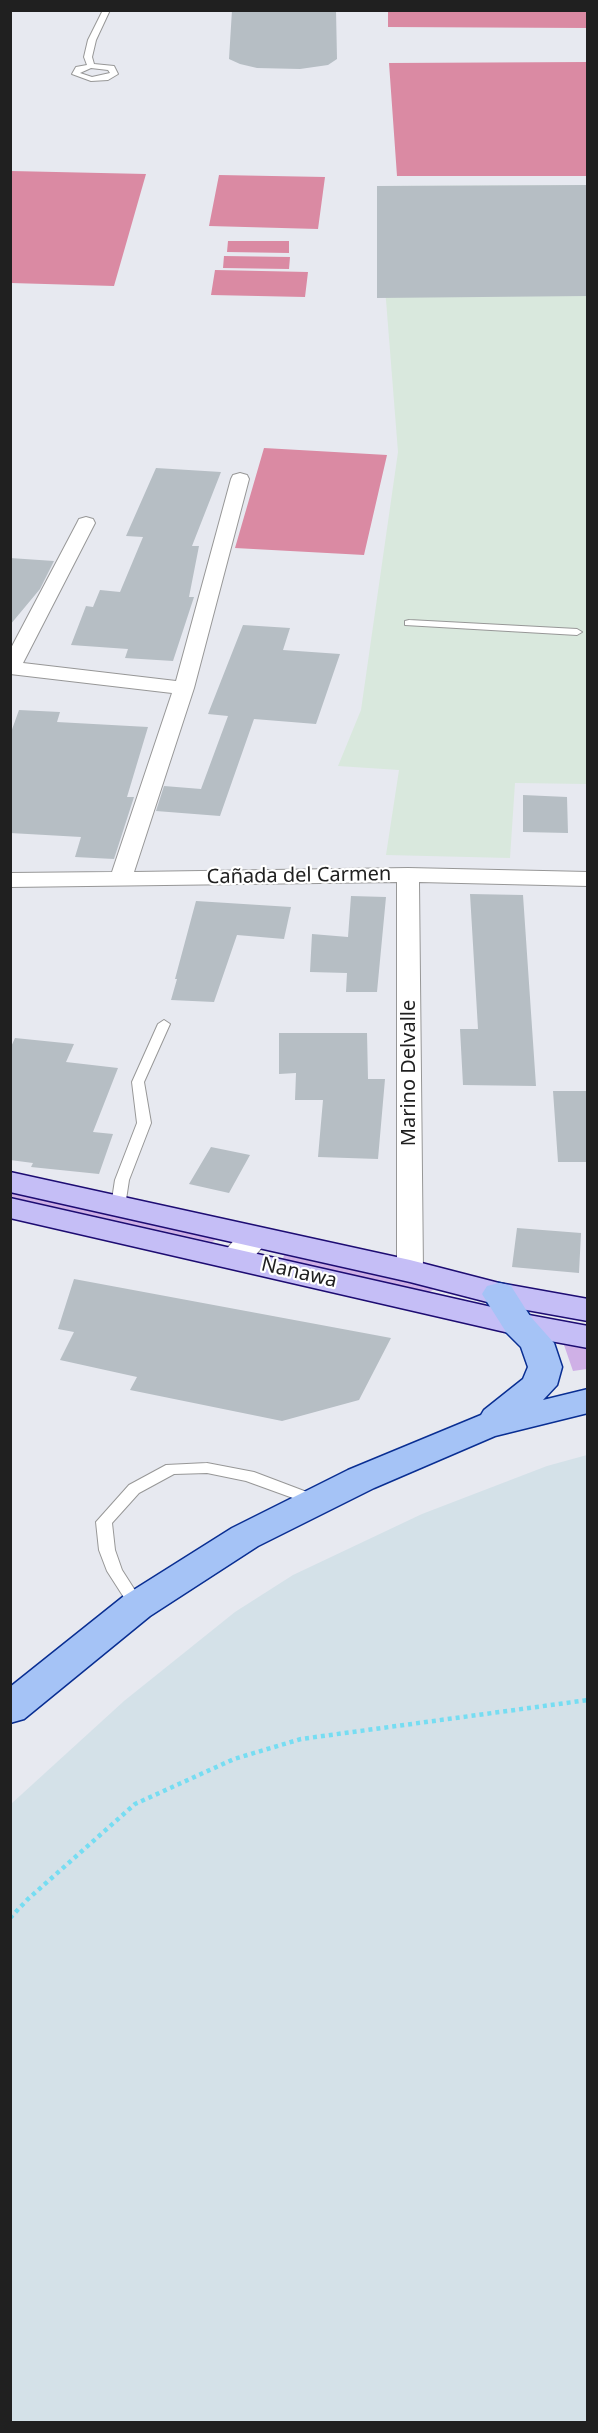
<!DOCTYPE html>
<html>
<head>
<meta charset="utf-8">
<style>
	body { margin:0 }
	#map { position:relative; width:598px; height:2433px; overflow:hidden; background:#e7e9f0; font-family:"Noto Sans",sans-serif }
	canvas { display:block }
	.frame { position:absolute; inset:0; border:12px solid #202020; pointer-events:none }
</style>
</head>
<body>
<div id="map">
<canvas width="598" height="2433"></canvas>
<div class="frame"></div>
</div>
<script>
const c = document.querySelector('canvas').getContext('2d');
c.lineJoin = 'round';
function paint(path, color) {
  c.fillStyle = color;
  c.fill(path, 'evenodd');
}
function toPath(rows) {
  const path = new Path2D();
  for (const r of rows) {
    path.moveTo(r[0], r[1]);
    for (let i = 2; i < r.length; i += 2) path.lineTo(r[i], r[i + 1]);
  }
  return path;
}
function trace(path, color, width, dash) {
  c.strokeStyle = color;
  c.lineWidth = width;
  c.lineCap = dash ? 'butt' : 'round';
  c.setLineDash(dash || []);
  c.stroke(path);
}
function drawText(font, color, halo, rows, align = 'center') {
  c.font = font + ' "Noto Sans",sans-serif';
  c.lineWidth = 4.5;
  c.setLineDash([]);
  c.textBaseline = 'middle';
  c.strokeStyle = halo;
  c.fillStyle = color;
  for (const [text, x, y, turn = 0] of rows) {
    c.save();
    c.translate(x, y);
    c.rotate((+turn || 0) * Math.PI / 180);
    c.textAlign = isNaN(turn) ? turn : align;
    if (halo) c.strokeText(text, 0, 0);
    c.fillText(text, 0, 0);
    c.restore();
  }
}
paint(toPath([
	[587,185,587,784,515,783,510,858,386,855,399,770,338,766,361,710,398,452,377,186]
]), '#d9e8dd');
paint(toPath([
	[587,1455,587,2422,11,2422,11,1804,124,1701,235,1612,293,1575,422,1514,547,1466]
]), '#d4e1e8');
paint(toPath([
	[11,1193,214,1239,215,1240,212,1242,11,1197],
	[284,1255,432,1288,433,1290,429,1292,283,1259],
	[564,1345,587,1349,587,1369,573,1371]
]), '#cfb0e6');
paint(toPath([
	[388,11,587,11,587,28,388,27],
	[587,62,587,176,397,176,389,63],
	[11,171,146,174,114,286,11,283],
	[219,175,325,177,318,229,209,226],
	[228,241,289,241,289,253,227,252],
	[224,256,290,257,289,269,223,268],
	[215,270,308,272,305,297,211,295],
	[264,448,387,455,364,555,235,548]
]), '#da8aa3');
paint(toPath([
	[232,10,336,10,337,59,328,65,300,69,257,68,240,64,229,59],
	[588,185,588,296,377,298,377,186],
	[156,468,221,472,192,546,199,546,189,597,194,597,173,661,125,658,128,649,71,645,86,606,93,607,100,590,120,592,143,537,126,536],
	[10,558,54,561,40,589,10,625],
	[243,625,290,628,283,650,340,654,316,724,254,719,220,816,156,811,164,786,201,789,228,716,208,714],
	[19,710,60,712,57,722,148,727,127,797,134,797,114,859,75,857,81,837,10,833,10,735],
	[523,795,567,797,568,833,523,832],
	[470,894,523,895,536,1086,463,1085,460,1029,478,1029],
	[351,896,386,897,377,992,346,992,347,973,310,972,312,934,348,937],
	[196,901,291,907,284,939,237,935,214,1002,171,1000,177,979,175,979],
	[279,1033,367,1033,368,1079,385,1079,378,1159,318,1157,323,1100,295,1100,296,1073,279,1074],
	[15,1038,74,1044,66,1062,118,1068,93,1132,113,1134,99,1174,31,1167,33,1163,10,1160,10,1049],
	[553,1091,588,1091,588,1162,558,1162],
	[211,1147,250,1155,229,1193,189,1184],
	[517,1228,581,1233,579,1273,512,1267],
	[74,1279,391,1338,359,1400,282,1421,130,1390,137,1377,60,1360,74,1332,58,1329]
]), '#b6bec4');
const service = toPath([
	[103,10,110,10,96,40,92,57,94,64,114,66,118,74,108,80,91,81,72,74,76,67,87,65,84,57,88,40,103,10],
	[91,68,108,70,110,73,92,77,80,73,91,68],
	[409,620,577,629,582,632,577,635,405,625,405,621,409,620],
	[164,1020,170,1024,144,1082,151,1123,129,1180,125,1206,118,1210,111,1206,115,1180,137,1123,132,1082,158,1024,164,1020],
	[207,1463,254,1472,320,1497,322,1501,320,1505,315,1506,246,1481,207,1473,174,1474,139,1493,112,1523,115,1550,122,1570,145,1606,142,1610,132,1610,107,1571,99,1550,96,1522,129,1485,166,1465,207,1463]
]);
const minor = toPath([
	[240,473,247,475,249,479,194,688,134,872,408,868,588,872,588,886,419,882,423,1271,419,1277,410,1279,401,1277,397,1271,397,882,10,887,10,873,112,872,172,693,10,674,10,650,77,523,79,519,86,517,93,519,95,523,23,663,176,681,231,479,233,475,240,473]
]);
const tertiary = toPath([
	[254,1227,265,1230,270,1237,265,1244,246,1266,235,1269,224,1266,219,1259,224,1252,243,1230,254,1227]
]);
const secondary = toPath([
	[10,1172,410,1260,499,1283,588,1299,588,1321,499,1305,410,1282,10,1192,10,1172],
	[10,1198,518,1313,588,1326,588,1348,518,1335,10,1218,10,1198]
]);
const primary = toPath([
	[499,1283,511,1286,530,1316,554,1343,562,1367,557,1385,543,1400,588,1389,588,1413,495,1436,374,1488,258,1546,150,1616,24,1719,10,1723,10,1687,124,1596,232,1528,348,1470,481,1415,484,1410,523,1379,528,1367,521,1347,506,1332,482,1294,487,1286,499,1283]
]);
trace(service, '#979797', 2);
trace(minor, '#979797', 2);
trace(tertiary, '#979797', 2);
trace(secondary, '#1d0c72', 3);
trace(primary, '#092e92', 3);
trace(toPath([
	[10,1918,28,1899,135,1804,234,1759,301,1739,588,1700]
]), '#76ddf2', 4.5, [4, 4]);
paint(service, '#fff');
paint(minor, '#fff');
paint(tertiary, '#fff');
paint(secondary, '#c5bef6');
paint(primary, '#a5c3f6');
drawText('20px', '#202020', '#fff', [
	["Cañada del Carmen",299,876,-1],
	["Marino Delvalle",409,1073,-90],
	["Nanawa",299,1273,13]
]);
</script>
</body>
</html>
